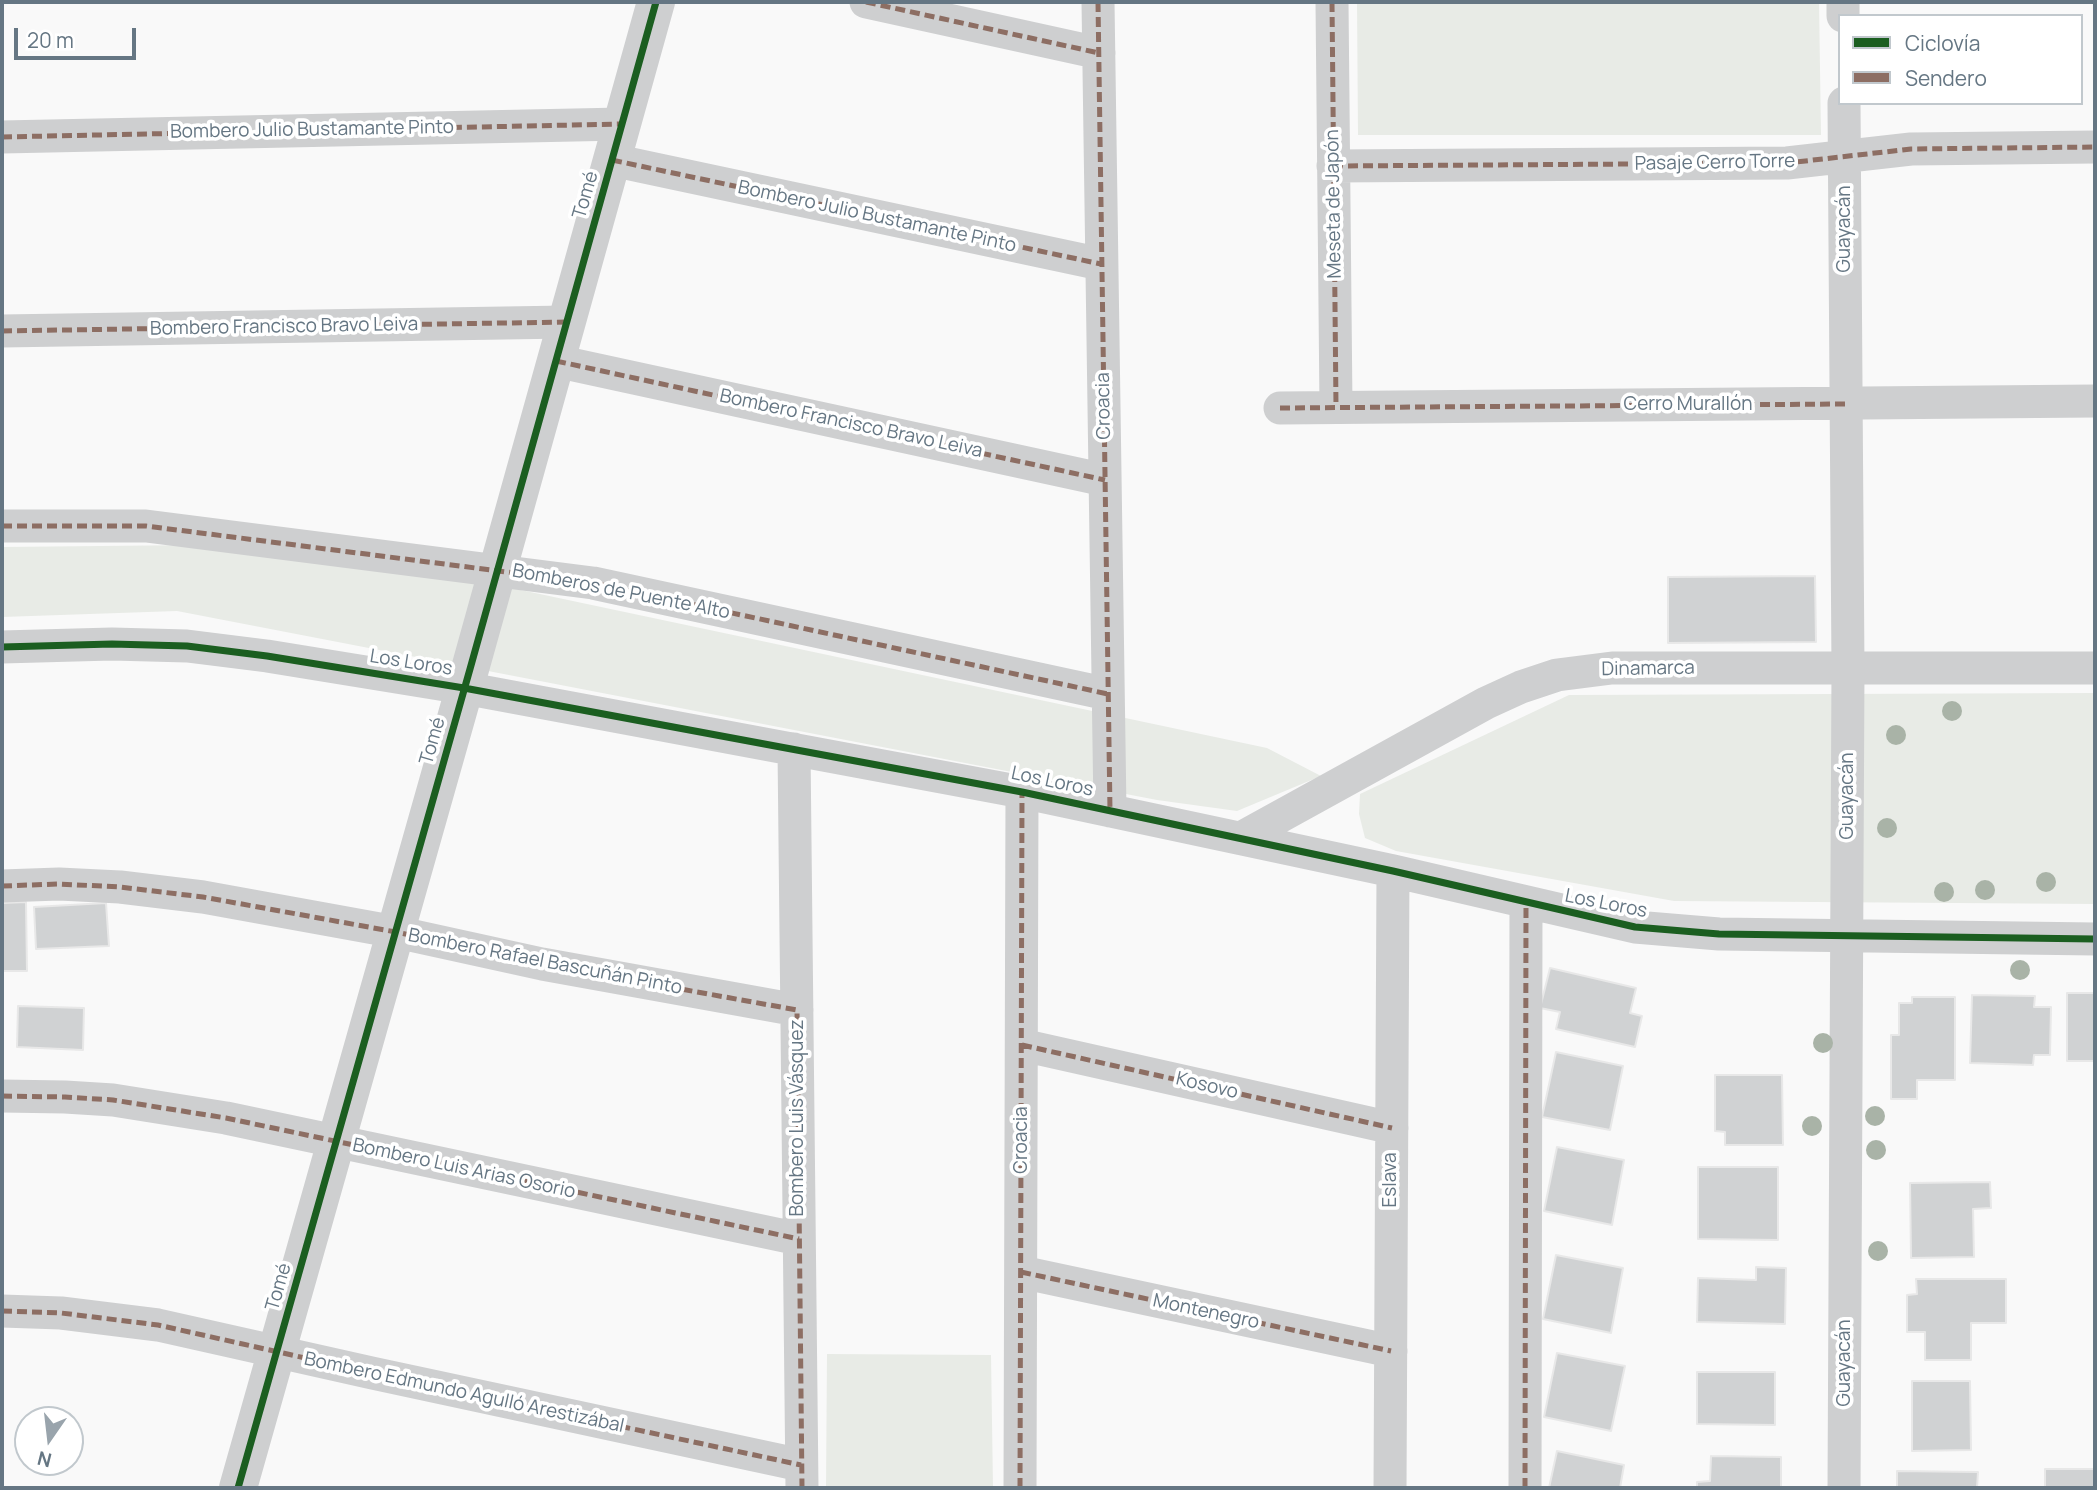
<!DOCTYPE html>
<html>
<head>
<meta charset="utf-8">
<style>
	body { margin:0 }
	#map { position:relative; width:2097px; height:1490px; overflow:hidden; background:#f9f9f9; font-family:Manrope,sans-serif }
	canvas { display:block }
	.frame { position:absolute; inset:0; border:4px solid #657683; pointer-events:none }
	.legend { position:absolute; left:1838px; top:14px; width:245px; height:91px; box-sizing:border-box; background:#fff; border:2px solid #c1c8cd; margin:0; padding:9px 12px; list-style:none; font-size:21px; color:#657683 }
	.legend li { display:flex; align-items:center; gap:14px; height:35px }
	.legend b { width:35px; border:2px solid #c1c8cd }
	.north { position:absolute; left:14px; top:1406px; width:70px; height:70px; box-sizing:border-box; background:#fff; border:2px solid #c1c8cd; border-radius:50%; rotate:194deg; font-size:19px; font-weight:700; line-height:28px; text-align:center; color:#657683 }
	.north::after { content:''; display:block; margin:auto; width:24px; height:32px; background:#99a4ac; clip-path:polygon(50% 0,100% 100%,50% 72%,0 100%) }
	.scale { position:absolute; left:14px; top:28px; width:122px; height:32px; box-sizing:border-box; border:4px solid #657683; border-top:0; padding-left:9px; font-size:21px; line-height:24px; white-space:nowrap; color:#657683; -webkit-text-stroke:5px #fff; paint-order:stroke }
</style>
</head>
<body>
<div id="map">
<canvas width="2097" height="1490"></canvas>
<div class="frame"></div>
<ul class="legend">
<li><b style="height:9px;background:#1b5e20"></b>Ciclovía</li>
<li><b style="height:9px;background:#8d6e63"></b>Sendero</li>
</ul>
<div class="north">N</div>
<div class="scale">20 m</div>
</div>
<script>
const c = document.querySelector('canvas').getContext('2d');
c.lineJoin = 'round';
function paint(path, color) {
  c.fillStyle = color;
  c.fill(path, 'evenodd');
}
function toPath(rows) {
  const path = new Path2D();
  for (const r of rows) {
    path.moveTo(r[0], r[1]);
    for (let i = 2; i < r.length; i += 2) path.lineTo(r[i], r[i + 1]);
  }
  return path;
}
function trace(path, color, width, dash) {
  c.strokeStyle = color;
  c.lineWidth = width;
  c.lineCap = dash ? 'butt' : 'round';
  c.setLineDash(dash || []);
  c.stroke(path);
}
function drawText(font, color, halo, rows, align = 'center') {
  c.font = font + ' Manrope,sans-serif';
  c.lineWidth = 7;
  c.setLineDash([]);
  c.textBaseline = 'middle';
  c.strokeStyle = halo;
  c.fillStyle = color;
  for (const [text, x, y, turn = 0] of rows) {
    c.save();
    c.translate(x, y);
    c.rotate((+turn || 0) * Math.PI / 180);
    c.textAlign = isNaN(turn) ? turn : align;
    if (halo) c.strokeText(text, 0, 0);
    c.fillText(text, 0, 0);
    c.restore();
  }
}
paint(toPath([
	[1357,2,1819,2,1821,135,1358,135],
	[199,545,450,575,1267,748,1321,776,1237,811,1157,800,177,611,2,617,2,547],
	[2095,693,2095,904,1674,901,1396,851,1365,838,1359,814,1360,794,1569,695],
	[827,1354,991,1355,993,1488,826,1488]
]), '#e8ebe6');
const building = toPath([
	[1815,576,1816,642,1668,643,1668,577,1815,576],
	[26,902,27,971,2,971,2,903,26,902],
	[106,903,109,946,36,949,34,907,106,903],
	[1550,968,1636,988,1630,1013,1642,1016,1635,1047,1556,1029,1560,1012,1540,1008,1550,968],
	[2067,993,2095,993,2095,1061,2067,1061,2067,993],
	[1972,995,2035,996,2034,1007,2051,1007,2050,1055,2034,1055,2033,1065,1970,1063,1972,995],
	[1912,997,1955,997,1955,1080,1917,1080,1917,1099,1891,1099,1891,1035,1899,1035,1899,1003,1912,1003,1912,997],
	[18,1006,84,1008,83,1050,17,1047,18,1006],
	[1556,1052,1623,1066,1610,1130,1542,1117,1556,1052],
	[1715,1075,1782,1075,1783,1145,1725,1145,1725,1132,1715,1131,1715,1075],
	[1557,1147,1624,1160,1612,1225,1544,1211,1557,1147],
	[1698,1167,1778,1167,1778,1240,1698,1239,1698,1167],
	[1990,1182,1991,1208,1973,1209,1974,1257,1911,1258,1910,1183,1990,1182],
	[1556,1255,1623,1268,1611,1333,1543,1319,1556,1255],
	[1756,1267,1786,1268,1785,1324,1697,1322,1698,1278,1756,1280,1756,1267],
	[1916,1279,2006,1279,2006,1323,1971,1323,1971,1360,1925,1360,1925,1332,1907,1332,1907,1295,1917,1294,1916,1279],
	[1557,1353,1625,1366,1611,1431,1544,1417,1557,1353],
	[1697,1372,1775,1372,1775,1425,1697,1424,1697,1372],
	[1912,1381,1970,1381,1971,1450,1912,1451,1912,1381],
	[1557,1451,1624,1465,1620,1488,1549,1488,1557,1451],
	[1711,1456,1781,1457,1781,1488,1697,1488,1697,1482,1710,1481,1711,1456],
	[2045,1469,2095,1469,2095,1488,2045,1488,2045,1469],
	[1897,1471,1978,1472,1977,1488,1897,1488,1897,1471]
]);
paint(building, '#d0d2d3');
trace(building, '#e8e8e8', 2);
trace(toPath([
	[866,2,1099,53],
	[1098,2,1110,811],
	[1332,2,1336,407],
	[1843,2,1843,16],
	[1844,103,1848,668,1844,1488],
	[2,137,622,124],
	[612,160,1101,264],
	[1333,166,1787,163,1911,149,2095,147],
	[2,331,567,322],
	[556,361,1105,480],
	[1280,408,2095,401],
	[2,526,146,526,593,583,1108,694],
	[2,647,112,644,187,646,267,656,464,688,1022,792,1393,871,1635,927,1719,934,2095,939],
	[794,749,802,1488],
	[1241,838,1486,703,1521,687,1557,675,1612,668,2095,668],
	[2,886,59,884,120,887,203,897,396,932,542,964,797,1010],
	[1022,1045,1392,1128],
	[2,1096,65,1097,113,1100,226,1118,799,1239],
	[1021,1272,1391,1351],
	[2,1311,61,1313,158,1325,372,1373,801,1465],
	[1020,1488,1022,792],
	[1390,1488,1393,871],
	[1525,1488,1526,903]
]), '#cecfd0', 33);
trace(toPath([
	[238,1488,470,669,656,2]
]), '#cecfd0', 38);
trace(toPath([
	[866,2,1099,53],
	[1098,2,1110,811],
	[1332,2,1336,407],
	[2,137,622,124],
	[612,160,1101,264],
	[1333,166,1787,163,1911,149,2095,147],
	[2,331,567,322],
	[556,361,1105,480],
	[1280,408,1846,404],
	[2,526,146,526,593,583,1108,694],
	[2,886,59,884,120,887,203,897,396,932,542,964,797,1010,802,1488],
	[1022,1045,1392,1128],
	[2,1096,65,1097,113,1100,226,1118,799,1239],
	[1021,1272,1391,1351],
	[2,1311,61,1313,158,1325,372,1373,801,1465],
	[1020,1488,1022,792],
	[1525,1488,1526,903]
]), '#8d6e63', 5, [10, 5]);
trace(toPath([
	[2,647,112,644,187,646,267,656,464,688,1022,792,1393,871,1635,927,1719,934,2095,939],
	[238,1488,470,669,656,2]
]), '#1b5e20', 7);
c.fillStyle = '#a9b3a7';
for (const [x, y] of [
	[1952,711],
	[1896,735],
	[1887,828],
	[2046,882],
	[1985,890],
	[1944,892],
	[2020,970],
	[1823,1043],
	[1875,1116],
	[1812,1126],
	[1876,1150],
	[1878,1251]
]) {
  c.beginPath();
  c.arc(x, y, 10, 0, 2 * Math.PI);
  c.fill();
}
drawText('19px', '#657683', '#fff', [
	["Bombero Julio Bustamante Pinto",312,130,-1],
	["Pasaje Cerro Torre",1715,163,-1],
	["Tomé",586,195,-74],
	["Meseta de Japón",1334,204,-91],
	["Bombero Julio Bustamante Pinto",877,217,12],
	["Guayacán",1845,229,-90],
	["Bombero Francisco Bravo Leiva",284,327,-1],
	["Cerro Murallón",1688,405],
	["Croacia",1104,406,-91],
	["Bombero Francisco Bravo Leiva",851,424,12],
	["Bomberos de Puente Alto",621,592,11],
	["Los Loros",411,663,9],
	["Dinamarca",1648,669,-1],
	["Tomé",433,741,-74],
	["Los Loros",1052,782,12],
	["Guayacán",1848,796,-90],
	["Los Loros",1606,904,11],
	["Bombero Rafael Bascuñán Pinto",545,962,11],
	["Kosovo",1207,1086,13],
	["Bombero Luis Vásquez",798,1118,-90],
	["Croacia",1022,1140,-90],
	["Bombero Luis Arias Osorio",464,1169,12],
	["Eslava",1391,1180,-90],
	["Tomé",279,1287,-74],
	["Montenegro",1206,1312,12],
	["Guayacán",1845,1363,-90],
	["Bombero Edmundo Agulló Arestizábal",464,1393,12]
]);
</script>
</body>
</html>
